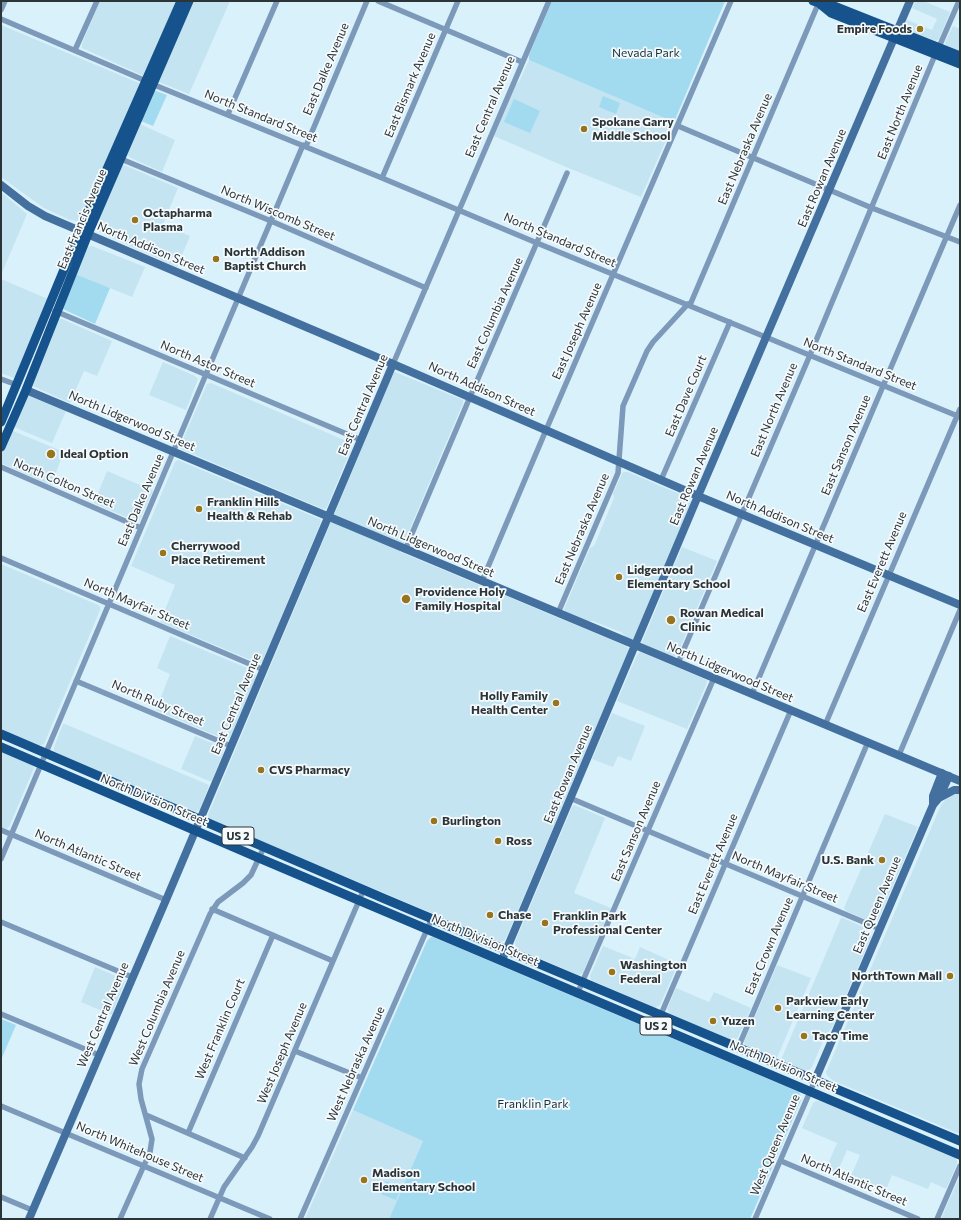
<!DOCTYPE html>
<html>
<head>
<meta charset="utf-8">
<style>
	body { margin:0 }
	#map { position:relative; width:961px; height:1220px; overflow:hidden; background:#d9f1fb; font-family:Commissioner,sans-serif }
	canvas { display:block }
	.frame { position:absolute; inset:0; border:2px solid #2b3538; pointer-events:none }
</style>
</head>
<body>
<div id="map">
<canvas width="961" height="1220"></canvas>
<div class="frame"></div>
</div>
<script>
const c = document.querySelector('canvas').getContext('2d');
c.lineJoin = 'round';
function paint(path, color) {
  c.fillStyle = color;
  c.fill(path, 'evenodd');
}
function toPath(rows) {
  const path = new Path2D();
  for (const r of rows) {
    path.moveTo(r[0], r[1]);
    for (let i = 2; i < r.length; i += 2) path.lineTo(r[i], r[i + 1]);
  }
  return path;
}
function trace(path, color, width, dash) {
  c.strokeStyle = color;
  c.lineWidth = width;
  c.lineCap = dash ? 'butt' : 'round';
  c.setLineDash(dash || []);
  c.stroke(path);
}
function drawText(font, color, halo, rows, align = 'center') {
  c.font = font + ' Commissioner,sans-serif';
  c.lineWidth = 3.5;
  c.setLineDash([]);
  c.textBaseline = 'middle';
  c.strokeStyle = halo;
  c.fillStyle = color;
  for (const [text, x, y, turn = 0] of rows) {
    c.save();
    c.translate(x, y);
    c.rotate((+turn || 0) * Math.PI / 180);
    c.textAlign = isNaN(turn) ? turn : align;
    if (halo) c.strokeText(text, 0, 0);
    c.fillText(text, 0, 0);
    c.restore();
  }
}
paint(toPath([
	[100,1,178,1,144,76,82,48,82,44],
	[193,1,230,1,189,94,159,82],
	[916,1,923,1,950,12,939,39,936,41,905,30,904,27,907,20,932,30,937,19,912,8],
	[1,25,139,83,141,85,80,220,78,221,70,220,44,208,1,177],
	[953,26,960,29,960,53,946,45,945,43],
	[529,60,674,122,641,197,566,167,494,136,516,84,519,82],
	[140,124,175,140,162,172,131,158,127,155],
	[124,165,178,188,163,224,190,236,177,267,101,233,98,230,97,224,122,166],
	[1,192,27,214,1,275],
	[92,246,145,267,132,297,75,274,87,247],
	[1,279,48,299,16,377,14,378,1,373],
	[59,319,62,319,112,341,97,376,84,371,70,403,33,386,57,320],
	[163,362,195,376,198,379,186,410,149,395],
	[395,372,463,400,463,403,400,552,626,646,629,649,507,936,504,941,500,942,498,941,214,821,209,819,208,815,393,374],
	[211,383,351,443,352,447,326,509,323,509,181,449,181,444,207,384],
	[29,396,66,411,52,443,14,427,27,397],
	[11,431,13,431,64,452,51,485,1,463,1,456],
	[178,460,317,518,320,519,321,522,263,660,260,663,258,663,160,622,175,585,131,566,175,462],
	[107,471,152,490,153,491,151,495,139,521,135,521,94,503],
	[623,472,628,472,684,496,689,499,691,502,634,637,632,639,627,638,621,632,593,621,585,621,566,612,564,609,590,548,594,546,614,498,613,493],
	[682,547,717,561,677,655,674,657,643,644,642,642],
	[1,564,98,605,100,607,100,610,44,744,42,745,37,745,1,729],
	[170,636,252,670,255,673,256,677,230,738,224,739,156,710,170,674,157,668],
	[640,652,705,679,707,681,706,685,687,729,617,701,637,655],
	[612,713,645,726,631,761,618,756,613,767,592,759],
	[63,724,65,724,209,785,200,809,196,812,193,812,57,753,54,751,54,747],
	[195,736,221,747,223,750,223,753,212,781,209,781,181,769],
	[1,752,32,765,34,768,9,827,6,829,1,827],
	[960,792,960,1134,834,1081,830,1078,827,1075,826,1072,941,805,949,795],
	[574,805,605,818,574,893,611,908,584,970,583,973,579,975,519,950,516,947,515,942,572,807],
	[885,814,918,827,879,918,877,920,869,921,846,911,844,908],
	[841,918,843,918,868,929,871,933,871,937,833,1026,825,1036,812,1067,809,1070,806,1071,781,1060],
	[603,946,635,959,640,947,678,964,660,1005,655,1008,591,980,590,976],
	[777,965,811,978,777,1058,775,1059,746,1047,745,1045,744,1042],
	[95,967,123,979,125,981,112,1015,81,1002],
	[676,988,709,1002,714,992,751,1008,738,1037,735,1040,731,1040,670,1015,667,1009],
	[816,1101,821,1101,955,1157,957,1161,957,1164,946,1189,931,1182,928,1189,892,1175,885,1192,850,1178,860,1155,847,1150,837,1173,826,1169,837,1143,802,1128,813,1103],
	[353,1110,423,1141,389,1219,305,1219],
	[960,1176,960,1219,941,1219]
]), '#c4e4f1');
paint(toPath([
	[552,1,725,1,674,122,529,60,529,55],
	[153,91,156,91,167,95,153,126,141,121],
	[603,96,620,103,616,114,599,107],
	[514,99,540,111,530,133,504,122],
	[75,274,110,288,95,324,63,309,62,307],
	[431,937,433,937,799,1092,801,1096,801,1100,750,1219,389,1219,423,1141,353,1110,427,941],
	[1,1019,16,1025,1,1060],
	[386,1181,401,1188,396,1200,381,1194]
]), '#a2daf0');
trace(toPath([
	[378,1,522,62],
	[1,10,5,1],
	[1,19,146,81],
	[939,47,959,1],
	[75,50,97,1],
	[152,84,382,178,537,243,960,417],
	[228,114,277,1],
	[678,126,872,208,960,242],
	[306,146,367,1],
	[121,159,271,221,426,288],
	[382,178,458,1],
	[690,305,819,2],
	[55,311,361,440],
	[393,364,549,1],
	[1,379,17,385],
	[1,467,141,528],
	[661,480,730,322],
	[405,550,470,397,567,173],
	[1,558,264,670],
	[482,581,546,430,731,1],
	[558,613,618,473,623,406,647,351,653,342,688,304],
	[678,663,810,355,935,55],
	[76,681,231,746],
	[752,694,960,205],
	[825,725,960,409],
	[899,755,960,610],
	[570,798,880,929],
	[1,830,166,900],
	[1,859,303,145],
	[212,909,333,961],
	[1,922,132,977],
	[578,992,714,678],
	[1,1014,99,1055],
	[656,1026,791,710],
	[738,1048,868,742],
	[295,1051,362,1078],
	[1,1106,270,1219],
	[146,1115,245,1158],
	[188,1133,273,935],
	[781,1161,918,1219],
	[1,1197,32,1210],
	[120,1219,150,1152,152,1139,141,1099,139,1084,142,1069,210,914,218,902,243,883,251,875,264,847],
	[210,1219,224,1187,252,1147,258,1136,364,889],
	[300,1219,432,918],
	[755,1219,815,1080],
	[937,1219,960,1166]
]), '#7c99ba', 5.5);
trace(toPath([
	[1,185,28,206,45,216,393,364,698,496,960,605],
	[26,390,960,781],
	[939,798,954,790,960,790],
	[933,805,933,796,942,773],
	[502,960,698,496,910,1],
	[815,1080,933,805,939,798,949,776],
	[29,1219,166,900,393,364]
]), '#44709f', 8);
trace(toPath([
	[813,1,819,3,834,6,960,56],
	[820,4,831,13,960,64],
	[1,422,84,221,181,1],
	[1,447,26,390,88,234,189,1],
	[1,734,385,899,960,1141],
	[1,747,259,858,960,1155]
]), '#16528b', 9);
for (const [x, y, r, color] of [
	[920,29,4,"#97751e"],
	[584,129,4,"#97751e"],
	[135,220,4,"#97751e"],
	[216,259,4,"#97751e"],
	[51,454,5,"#97751e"],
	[199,509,4,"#97751e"],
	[163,553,4,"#97751e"],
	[619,577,4,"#97751e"],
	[406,599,5,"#97751e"],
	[671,620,5,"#97751e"],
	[556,703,4,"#97751e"],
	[261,770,4,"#97751e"],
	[434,821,4,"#97751e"],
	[498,841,4,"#97751e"],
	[882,860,4,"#97751e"],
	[490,915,4,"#97751e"],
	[545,923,4,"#97751e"],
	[612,972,4,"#97751e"],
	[950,976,4,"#97751e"],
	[778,1008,4,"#97751e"],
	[713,1021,4,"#97751e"],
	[804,1036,4,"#97751e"],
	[364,1180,4,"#97751e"]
]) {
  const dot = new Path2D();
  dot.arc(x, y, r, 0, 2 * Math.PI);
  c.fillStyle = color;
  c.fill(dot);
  trace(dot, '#f6fafc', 1.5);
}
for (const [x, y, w] of [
	[238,836,32],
	[656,1026,32]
]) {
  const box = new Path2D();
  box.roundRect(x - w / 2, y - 9, w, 18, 3);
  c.fillStyle = '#f6fafc';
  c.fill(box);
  trace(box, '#2b3538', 1);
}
drawText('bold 11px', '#2b3538', null, [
	["US 2",238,836],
	["US 2",656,1026]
]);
drawText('bold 12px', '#2b3538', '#f6fafc', [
	["Empire Foods",912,29,"right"],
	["Spokane Garry",592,122],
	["Middle School",592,136],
	["Octapharma",143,213],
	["Plasma",143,227],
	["North Addison",224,252],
	["Baptist Church",224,266],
	["Ideal Option",60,454],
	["Franklin Hills",207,502],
	["Health & Rehab",207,516],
	["Cherrywood",171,546],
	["Place Retirement",171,560],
	["Lidgerwood",627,570],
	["Elementary School",627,584],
	["Providence Holy",415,592],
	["Family Hospital",415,606],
	["Rowan Medical",680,613],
	["Clinic",680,627],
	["Holly Family",548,696,"right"],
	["Health Center",548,710,"right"],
	["CVS Pharmacy",269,770],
	["Burlington",442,821],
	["Ross",506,841],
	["U.S. Bank",874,860,"right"],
	["Chase",498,915],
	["Franklin Park",553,916],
	["Professional Center",553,930],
	["Washington",620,965],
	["Federal",620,979],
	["NorthTown Mall",942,976,"right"],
	["Parkview Early",786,1001],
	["Learning Center",786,1015],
	["Yuzen",721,1021],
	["Taco Time",812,1036],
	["Madison",372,1173],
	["Elementary School",372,1187]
], 'left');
drawText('12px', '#14323d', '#f6fafc', [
	["Nevada Park",646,53],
	["Franklin Park",533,1104]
]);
drawText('12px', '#2b3538', '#f6fafc', [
	["East Dalke Avenue",326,69,-67],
	["East Bismark Avenue",410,85,-67],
	["East Central Avenue",490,107,-67],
	["East North Avenue",900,112,-68],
	["North Standard Street",261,116,22],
	["East Nebraska Avenue",745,149,-67],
	["East Rowan Avenue",822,178,-67],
	["North Wiscomb Street",278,213,23],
	["East Francis Avenue",82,219,-67],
	["North Standard Street",560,240,23],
	["North Addison Street",151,248,23],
	["East Columbia Avenue",495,313,-66],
	["East Joseph Avenue",577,331,-66],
	["North Astor Street",208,364,23],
	["North Standard Street",860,364,22],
	["North Addison Street",482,389,24],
	["East Dave Court",686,396,-67],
	["East Central Avenue",363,405,-67],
	["East North Avenue",774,410,-67],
	["North Lidgerwood Street",132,421,23],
	["East Sanson Avenue",846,445,-67],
	["East Rowan Avenue",694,476,-67],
	["North Colton Street",64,483,23],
	["East Dalke Avenue",141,500,-67],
	["North Addison Street",780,517,23],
	["East Nebraska Avenue",582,529,-67],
	["North Lidgerwood Street",431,547,23],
	["East Everett Avenue",882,562,-67],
	["North Mayfair Street",137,604,23],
	["North Lidgerwood Street",730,672,23],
	["North Ruby Street",158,703,23],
	["East Central Avenue",236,704,-67],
	["East Rowan Avenue",568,774,-67],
	["North Division Street",154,800,23],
	["East Sanson Avenue",636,831,-67],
	["North Atlantic Street",88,855,23],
	["East Everett Avenue",713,864,-67],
	["North Mayfair Street",785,877,23],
	["East Queen Avenue",877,905,-67],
	["North Division Street",485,940,23],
	["East Crown Avenue",769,946,-67],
	["West Columbia Avenue",157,1008,-67],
	["West Central Avenue",103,1015,-67],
	["West Franklin Court",220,1029,-67],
	["West Joseph Avenue",282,1053,-67],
	["West Nebraska Avenue",356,1064,-66],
	["North Division Street",783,1066,23],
	["West Queen Avenue",775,1145,-67],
	["North Whitehouse Street",140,1152,23],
	["North Atlantic Street",854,1180,23]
]);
</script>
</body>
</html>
